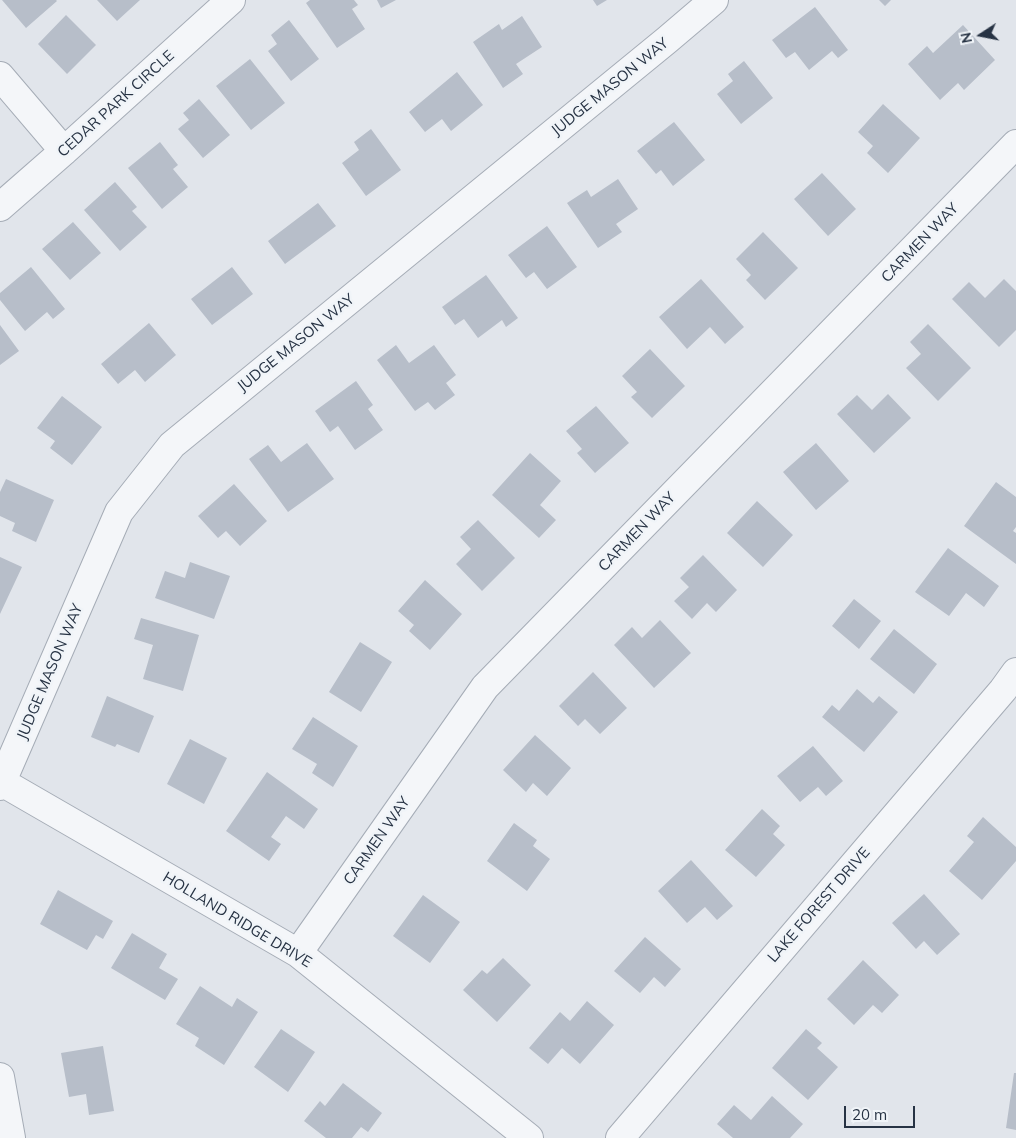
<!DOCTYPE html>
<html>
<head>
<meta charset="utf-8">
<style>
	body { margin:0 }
	#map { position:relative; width:1016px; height:1138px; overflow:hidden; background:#e1e5eb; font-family:Mulish,sans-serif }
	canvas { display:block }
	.north { position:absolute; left:956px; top:10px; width:50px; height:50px; -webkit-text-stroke:4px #f0f4f8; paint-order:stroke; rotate:259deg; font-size:14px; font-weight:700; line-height:20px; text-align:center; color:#273344 }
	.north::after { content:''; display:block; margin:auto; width:18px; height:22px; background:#273344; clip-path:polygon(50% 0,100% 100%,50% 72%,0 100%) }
	.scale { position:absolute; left:844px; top:1106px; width:71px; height:22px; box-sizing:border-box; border:2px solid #273344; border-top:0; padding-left:6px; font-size:15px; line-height:18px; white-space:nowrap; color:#273344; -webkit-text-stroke:4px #f0f4f8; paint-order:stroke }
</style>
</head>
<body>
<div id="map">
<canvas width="1016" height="1138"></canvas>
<div class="north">N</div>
<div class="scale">20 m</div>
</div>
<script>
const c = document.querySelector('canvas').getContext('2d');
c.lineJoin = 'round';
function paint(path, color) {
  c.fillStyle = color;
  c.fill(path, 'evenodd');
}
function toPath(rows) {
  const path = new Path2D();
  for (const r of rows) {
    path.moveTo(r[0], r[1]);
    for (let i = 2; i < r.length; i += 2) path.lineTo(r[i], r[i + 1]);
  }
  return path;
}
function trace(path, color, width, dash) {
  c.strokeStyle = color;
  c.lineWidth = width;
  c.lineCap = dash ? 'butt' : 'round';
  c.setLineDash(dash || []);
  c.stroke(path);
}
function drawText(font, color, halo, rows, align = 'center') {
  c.font = font + ' Mulish,sans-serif';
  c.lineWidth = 5;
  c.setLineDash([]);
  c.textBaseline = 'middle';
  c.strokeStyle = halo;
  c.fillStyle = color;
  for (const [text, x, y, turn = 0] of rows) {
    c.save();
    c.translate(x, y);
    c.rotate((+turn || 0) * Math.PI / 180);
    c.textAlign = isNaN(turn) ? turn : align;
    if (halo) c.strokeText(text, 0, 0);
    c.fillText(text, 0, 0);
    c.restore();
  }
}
paint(toPath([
	[2,0,56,0,57,1,26,28],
	[97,0,140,0,117,21],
	[310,0,354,0,358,5,352,9,365,29,337,48,306,3],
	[377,0,396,0,381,8],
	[593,0,607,0,597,6],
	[879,0,891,0,885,6],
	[815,7,848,50,838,58,832,51,809,70,795,52,786,58,772,40],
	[66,15,96,45,67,74,38,44],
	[522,16,542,47,516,64,523,74,503,88,473,42,499,24,502,30],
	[289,20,319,59,291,81,268,51,277,44,271,35],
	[963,25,995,60,964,90,958,83,940,100,908,64,927,46,933,53],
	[250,59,285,103,251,130,216,86],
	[744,61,773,98,741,124,717,94,733,81,728,74],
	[457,72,483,105,451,131,442,119,425,132,409,112],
	[199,99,230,135,203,158,178,129,189,120,183,113],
	[883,104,920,138,888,173,867,153,873,146,858,132],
	[674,122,705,160,673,186,661,170,656,174,637,151],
	[371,129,401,170,366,196,342,163,359,150,354,142],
	[160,142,178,165,173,169,188,187,162,209,128,168],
	[822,173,856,209,828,236,794,199],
	[618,179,638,209,616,224,622,232,598,248,567,203,587,190,591,197],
	[115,182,137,207,132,211,147,227,120,251,84,210],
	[318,203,336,226,285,264,268,241],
	[73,222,101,253,70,280,42,249],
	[547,226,577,267,547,289,534,272,526,278,508,255],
	[763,232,798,268,765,300,746,280,751,275,736,259],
	[31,267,65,309,53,319,47,312,25,331,0,300,0,293],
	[232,267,253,294,212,325,191,299],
	[486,275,518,318,506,327,502,320,478,338,464,319,455,325,442,307],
	[701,279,744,327,725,344,710,327,687,349,659,317],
	[1004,279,1016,291,1016,330,999,347,952,299,969,282,985,298],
	[149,323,176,355,145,382,135,370,118,384,101,364],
	[928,324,971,368,938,401,906,368,921,354,910,342],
	[0,325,19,351,0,365],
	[396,345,409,363,434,345,456,375,446,383,455,395,435,410,428,402,415,411,377,360],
	[650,349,685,386,652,418,631,397,637,392,622,376],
	[356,381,373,405,368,409,383,430,355,450,338,426,330,432,315,411],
	[888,394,911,418,874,453,837,414,857,395,872,410],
	[62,396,102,427,72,465,50,448,55,441,37,428],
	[596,406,629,443,595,473,577,453,582,449,566,431],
	[307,443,334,479,288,512,249,459,268,445,281,462],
	[816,443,849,481,816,510,783,472],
	[530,453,561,481,540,505,556,520,539,538,492,495],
	[6,479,54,500,36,542,12,531,15,523,0,516,0,492],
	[996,482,1016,497,1016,527,1013,531,1016,533,1016,564,964,526],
	[234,484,267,521,240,546,226,531,218,538,198,516],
	[757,501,793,535,763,567,727,533],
	[478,520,515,558,482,591,456,564,471,549,460,537],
	[948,548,999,586,984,607,966,593,949,616,915,592],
	[703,555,737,590,716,612,707,603,692,619,674,601,689,587,680,578],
	[0,557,22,567,0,614],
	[190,562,230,576,214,619,155,598,165,571,185,578],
	[425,580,462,614,430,650,409,631,414,625,398,611],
	[854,599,881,621,859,649,832,626],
	[141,618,199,635,183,691,143,679,153,645,134,639],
	[660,620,691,653,654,688,614,645,632,627,642,638],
	[894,629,937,664,914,694,870,659],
	[360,642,392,662,361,712,329,692],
	[593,672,627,708,600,734,585,719,578,726,559,706],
	[857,689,873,703,879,696,898,712,864,752,822,717,832,705,839,711],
	[107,696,154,716,139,753,117,744,115,747,91,737],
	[313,717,358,746,333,787,312,773,317,764,292,749],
	[535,735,571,768,547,796,533,783,526,792,503,770],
	[190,739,227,758,204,804,167,784],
	[813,746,843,781,826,796,818,787,800,802,777,776],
	[267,772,318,809,304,829,286,816,271,837,281,844,269,861,226,831],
	[762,809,780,826,773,834,785,845,756,877,725,850],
	[983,817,1016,847,1016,861,982,900,949,871,974,842,967,836],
	[514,823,537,840,533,846,550,859,527,891,487,861],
	[691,860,733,906,717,920,705,907,687,923,658,891],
	[58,890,113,921,103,939,96,935,87,950,40,924],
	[924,894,960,934,937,955,924,941,916,949,892,923],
	[423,895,460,922,430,963,393,936],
	[132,933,167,954,159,968,178,979,165,1000,111,968],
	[645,937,681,969,665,987,654,977,640,993,614,971],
	[503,958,531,985,497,1022,463,990,482,970,487,974],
	[863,960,899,995,882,1013,873,1005,854,1025,827,999],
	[200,986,232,1007,237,998,258,1012,224,1065,195,1046,199,1038,176,1024],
	[587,1001,614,1025,580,1064,562,1048,548,1064,529,1048,560,1012,570,1021],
	[281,1029,315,1052,288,1092,254,1067],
	[806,1029,822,1043,817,1048,838,1067,808,1100,772,1068],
	[103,1046,114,1111,89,1115,86,1094,69,1097,61,1053],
	[1014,1073,1016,1073,1016,1130,1006,1128],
	[343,1083,382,1113,368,1132,361,1127,352,1138,326,1138,304,1121,320,1101,325,1106],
	[772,1096,803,1124,790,1138,733,1138,717,1124,734,1105,751,1120]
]), '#b7bec9');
const minor = toPath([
	[0,76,64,151],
	[0,207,64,151,231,0],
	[0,781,298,953,529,1138],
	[0,786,119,512,172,445,667,40,714,0],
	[298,953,485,687,1016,144],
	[0,1077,11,1138],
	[620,1138,1003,690,1016,672]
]);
trace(minor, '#a5acb6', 30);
trace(minor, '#f4f6f9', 28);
drawText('15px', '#273344', '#f0f4f8', [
	["JUDGE MASON WAY",610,87,-39],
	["CEDAR PARK CIRCLE",116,104,-42],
	["CARMEN WAY",920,243,-46],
	["JUDGE MASON WAY",296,343,-39],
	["CARMEN WAY",637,532,-46],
	["JUDGE MASON WAY",50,672,-67],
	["CARMEN WAY",377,841,-55],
	["LAKE FOREST DRIVE",819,905,-49],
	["HOLLAND RIDGE DRIVE",237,920,31]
]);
</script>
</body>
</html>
